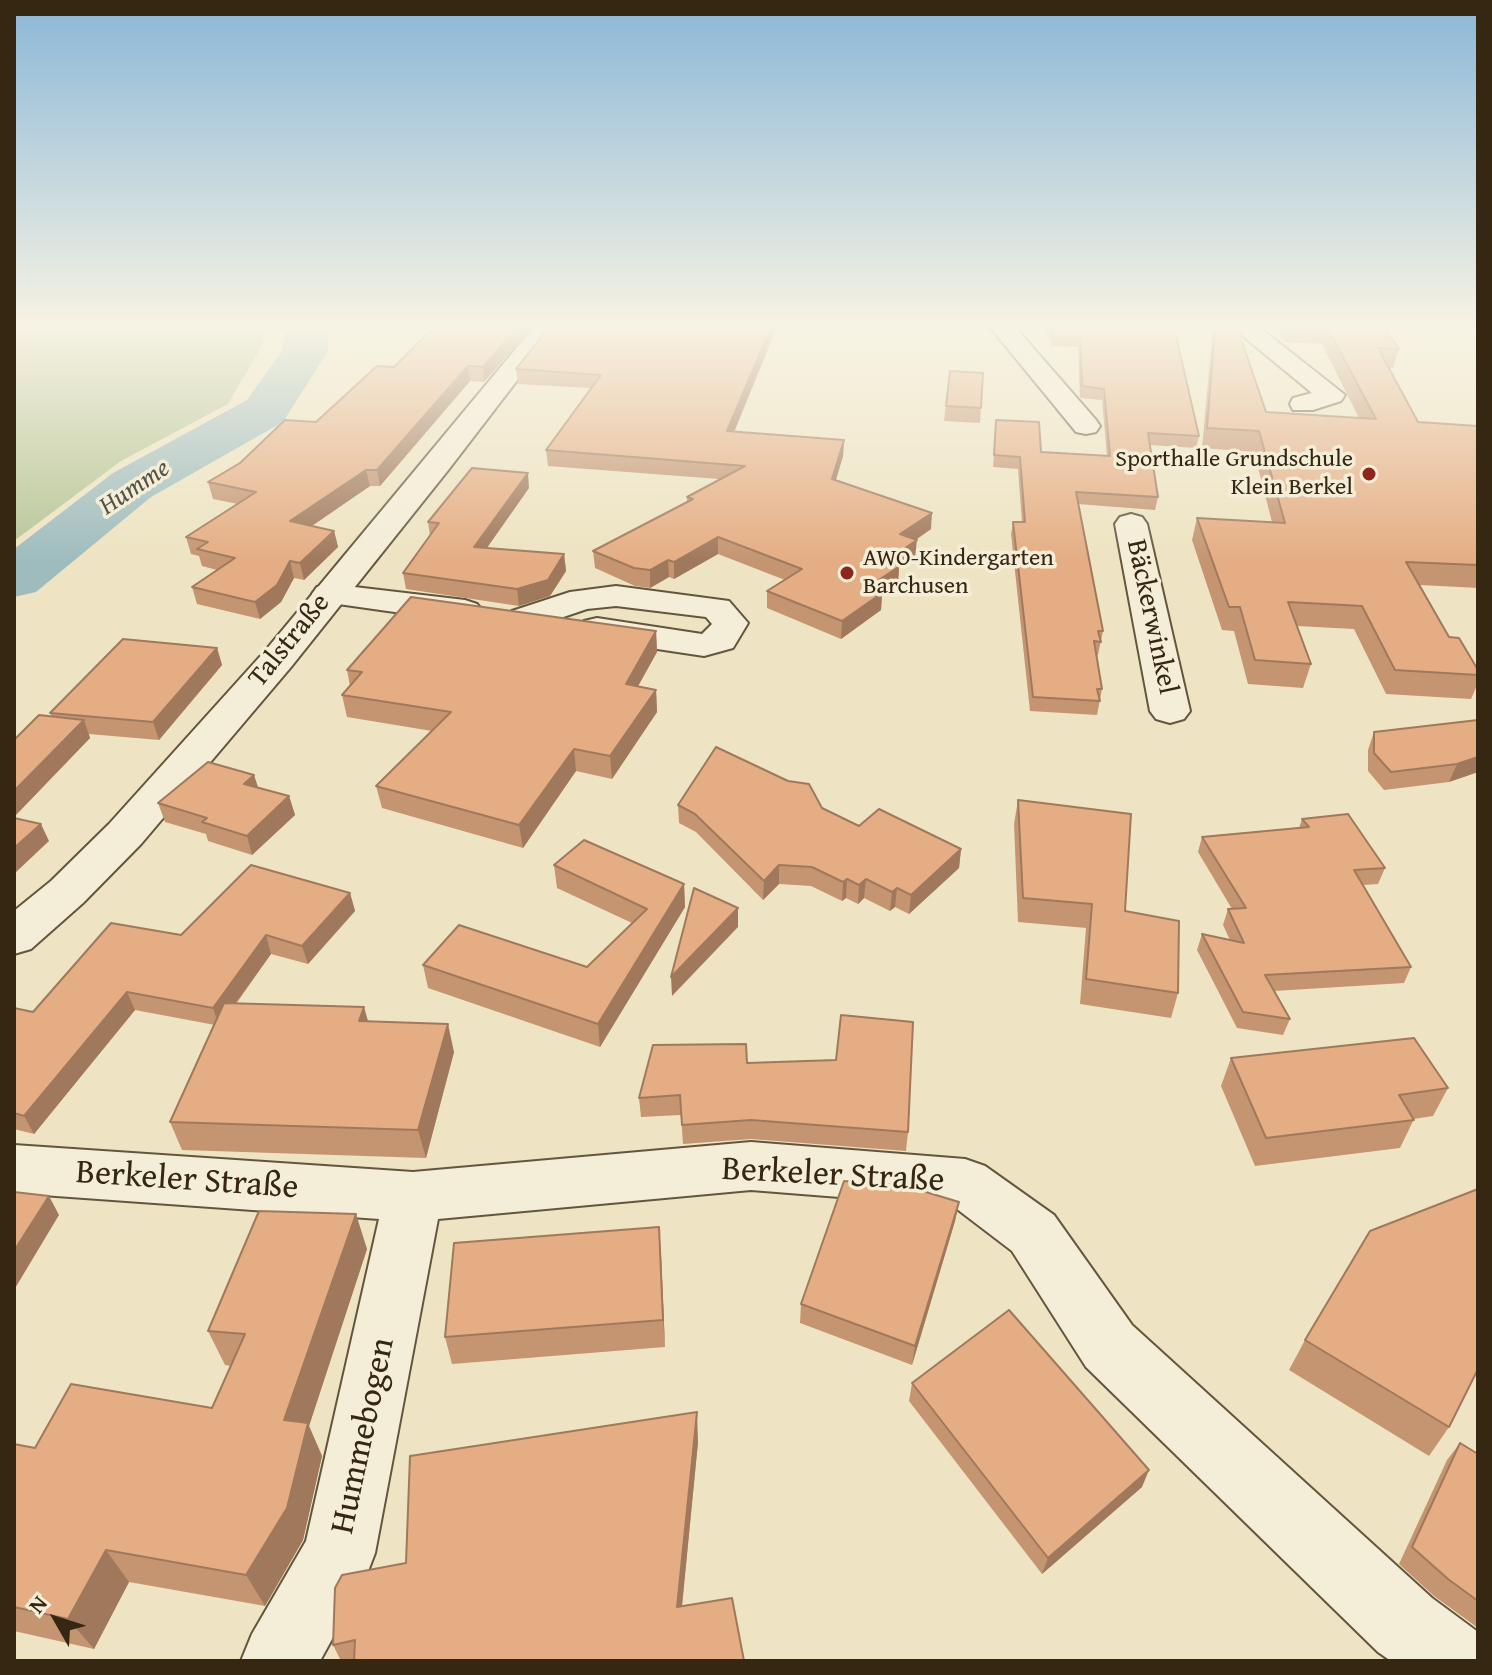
<!DOCTYPE html>
<html>
<head>
<meta charset="utf-8">
<style>
	body { margin:0 }
	#map { position:relative; width:1492px; height:1675px; overflow:hidden; background:#eee4c3; font-family:"Gentium Book Plus",serif }
	canvas { display:block }
	.frame { position:absolute; inset:0; border:16px solid #362712; pointer-events:none }
	.north { position:absolute; left:16px; top:1579px; width:80px; height:80px; -webkit-text-stroke:6px #f4edd8; paint-order:stroke; rotate:309deg; font-size:22px; font-weight:700; line-height:32px; text-align:center; color:#362712 }
	.north::after { content:''; display:block; margin:auto; width:28px; height:36px; background:#362712; clip-path:polygon(50% 0,100% 100%,50% 72%,0 100%) }
</style>
</head>
<body>
<div id="map">
<canvas width="1492" height="1675"></canvas>
<div class="frame"></div>
<div class="north">N</div>
</div>
<script>
const c = document.querySelector('canvas').getContext('2d');
c.lineJoin = 'round';
function paint(path, color) {
  c.fillStyle = color;
  c.fill(path, 'evenodd');
}
function toPath(rows) {
  const path = new Path2D();
  for (const r of rows) {
    path.moveTo(r[0], r[1]);
    for (let i = 2; i < r.length; i += 2) path.lineTo(r[i], r[i + 1]);
  }
  return path;
}
function trace(path, color, width, dash) {
  c.strokeStyle = color;
  c.lineWidth = width;
  c.lineCap = dash ? 'butt' : 'round';
  c.setLineDash(dash || []);
  c.stroke(path);
}
function drawText(font, color, halo, rows, align = 'center') {
  c.font = font + ' "Gentium Book Plus",serif';
  c.lineWidth = 7;
  c.setLineDash([]);
  c.textBaseline = 'middle';
  c.strokeStyle = halo;
  c.fillStyle = color;
  for (const [text, x, y, turn = 0] of rows) {
    c.save();
    c.translate(x, y);
    c.rotate((+turn || 0) * Math.PI / 180);
    c.textAlign = isNaN(turn) ? turn : align;
    if (halo) c.strokeText(text, 0, 0);
    c.fillText(text, 0, 0);
    c.restore();
  }
}
paint(toPath([
	[14,327,264,327,263,344,228,404,121,461,14,541]
]), '#b6c596');
paint(toPath([
	[285,327,327,327,328,351,283,422,151,497,36,592,14,597,14,549,113,473,247,400,282,351,285,327]
]), '#9ebcbe');
const minor = toPath([
	[990,327,1015,327,1096,420,1100,426,1096,432,1086,434,1076,432,990,327],
	[1232,327,1259,327,1345,395,1341,401,1313,410,1293,410,1290,404,1293,398,1312,393,1232,327],
	[1131,514,1142,517,1147,524,1190,711,1184,719,1170,723,1156,719,1150,711,1115,524,1120,517,1131,514],
	[329,584,465,600,477,604,483,611,477,618,465,622,317,601,312,594,317,587,329,584],
	[616,586,729,601,748,623,733,648,704,656,597,640,584,637,579,629,584,621,597,618,702,634,712,624,706,617,616,606,587,609,525,630,512,627,507,619,512,611,570,592,616,586],
	[751,1142,965,1159,985,1166,1054,1215,1132,1325,1432,1598,1478,1632,1478,1661,1391,1661,1378,1652,1086,1367,1012,1251,953,1206,751,1190,438,1219,375,1553,365,1579,320,1661,241,1661,252,1634,306,1541,379,1219,14,1193,14,1145,413,1172,751,1142]
]);
const tertiary = toPath([
	[534,327,558,327,449,469,291,667,141,844,83,903,31,949,14,954,14,911,51,881,109,824,265,651,534,327]
]);
trace(minor, '#64563e', 4);
trace(tertiary, '#64563e', 4);
paint(minor, '#f4edd8');
paint(tertiary, '#f4edd8');
paint(toPath([
	[532,327,484,382,470,381,380,486,370,486,312,526,334,531,338,547,304,580,294,578,281,602,260,619,197,604,192,587,217,570,202,566,199,556,191,554,186,537,238,504,213,499,208,482,316,422,394,367],
	[549,327,734,432,844,440,843,456,836,480,931,529,916,540,915,557,899,568,898,583,882,594,881,610,841,639,767,608,767,591,785,580,718,554,674,579,669,577,650,588,635,586,595,568,593,551,687,503,687,497,719,479,548,466,546,450,590,388,518,384,516,369],
	[1046,327,1174,327,1199,436,1196,448,1150,445,1158,497,1155,510,1078,504,1103,631,1098,655,1097,655,1102,689,1097,715,1030,711,1011,534,1013,522,1022,522,1018,469,993,467,996,420,1041,452,1107,456,1102,400,1080,398,1078,347,1050,346,1051,338,1046,337],
	[1213,327,1237,327,1266,412,1359,418,1322,344,1285,342,1277,327,1384,327,1399,349,1393,368,1388,368,1418,422,1478,426,1478,588,1420,585,1449,637,1478,670,1478,683,1471,699,1386,694,1354,629,1297,626,1311,664,1303,688,1248,684,1234,631,1222,630,1192,540,1197,518,1272,522,1254,452,1202,448],
	[950,371,981,408,980,423,944,421],
	[529,488,487,548,564,554,566,571,550,596,519,606,406,589,403,573,430,536,428,522],
	[656,631,657,652,638,686,656,690,657,712,612,779,576,771,523,848,382,808,376,786,432,731,347,717,342,695,350,686,347,670],
	[217,648,222,665,159,740,89,734,90,738,14,817,14,740,52,717,50,713],
	[1478,720,1478,772,1449,782,1384,790,1368,771,1368,750,1374,732],
	[258,787,289,796,295,815,252,855,208,841,206,834,165,822,158,803],
	[1018,800,1125,911,1178,993,1171,1018,1080,1004,1086,928,1018,922,1014,824],
	[678,805,822,808,859,826,961,849,959,868,909,914,895,907,890,911,864,898,858,904,846,898,842,901,811,886,779,884,763,900,696,832,679,823],
	[1302,819,1385,868,1378,884,1363,885,1411,967,1404,983,1274,991,1290,1019,1283,1035,1237,1028,1197,950,1202,934,1230,940,1223,925,1228,909,1232,909,1198,852,1202,837,1299,828],
	[554,865,684,884,685,907,600,1047,428,988,423,965,587,967,632,923,557,888],
	[350,893,355,911,308,964,271,954,236,1004,368,1021,454,1052,426,1158,182,1150,170,1122,215,1025,135,1010,34,1134,14,1129,14,1008,33,1012,181,935],
	[1231,1058,1448,1088,1433,1116,1414,1119,1400,1148,1255,1166,1221,1086],
	[747,1063,908,1132,906,1151,751,1139,683,1144,681,1115,641,1117,639,1098],
	[959,1202,955,1221,912,1365,800,1323,801,1304],
	[367,1249,309,1426,322,1456,303,1540,265,1606,129,1582,94,1649,14,1631,14,1444,35,1448,212,1408,231,1366,225,1365,208,1331],
	[661,1255,665,1347,452,1364,445,1337],
	[1305,1340,1449,1427,1429,1456,1289,1370],
	[912,1383,1142,1487,1042,1574,909,1401],
	[698,1442,682,1607,744,1661,341,1661,333,1645,406,1563],
	[1460,1443,1478,1454,1478,1628,1434,1596,1399,1564,1447,1460]
]), '#c59572');
paint(toPath([
	[518,327,532,327,484,382,483,367],
	[771,327,777,327,728,447,727,431],
	[468,366,470,381,380,486,377,470],
	[844,440,843,456,831,495,832,479],
	[366,470,370,486,294,538,290,521],
	[528,473,529,488,476,563,474,547],
	[932,513,931,529,899,551,900,534],
	[334,531,338,547,304,580,300,563],
	[718,537,718,554,674,579,674,562],
	[917,540,915,557,899,568,898,583,882,594,881,610,841,639,842,621,868,587,886,561],
	[564,554,566,571,550,596,519,606,517,589],
	[668,560,669,577,650,588,650,570],
	[290,561,294,578,281,602,260,619,255,602],
	[656,631,657,652,627,706,626,684],
	[217,648,222,665,159,740,153,722],
	[656,690,657,712,612,779,610,756],
	[84,720,90,738,14,817,14,791],
	[574,749,576,771,523,848,519,825],
	[1478,757,1478,772,1449,782,1457,764],
	[254,775,260,793,244,784],
	[289,796,295,815,252,855,247,836],
	[41,824,49,841,14,874,14,848],
	[961,849,959,868,909,914,911,895],
	[779,865,779,884,763,900,764,881],
	[847,879,846,898,842,901,843,882],
	[866,879,864,898,858,904,859,885],
	[684,884,685,907,600,1047,598,1024],
	[897,888,895,907,890,911,892,892],
	[350,893,355,911,308,964,302,946],
	[738,908,738,927,672,996,671,977],
	[266,935,271,954,219,1026,213,1008],
	[127,992,135,1010,34,1134,24,1116],
	[364,1007,372,1035,359,1021],
	[448,1024,454,1052,426,1158,418,1130],
	[49,1196,59,1215,14,1290,14,1251],
	[959,1202,955,1221,912,1365,915,1346],
	[356,1214,367,1249,309,1426,322,1456,303,1540,265,1606,246,1575,284,1420],
	[659,1227,661,1255,665,1347,663,1320],
	[697,1412,698,1442,679,1635,677,1607],
	[1149,1470,1142,1487,1042,1574,1048,1558],
	[106,1550,129,1582,94,1649,68,1619]
]), '#a0795c');
const building = toPath([
	[434,327,518,327,483,367,468,366,377,470,366,470,290,521,334,531,300,563,290,561,277,585,255,602,192,587,235,558,197,549,208,542,186,537,256,492,208,482,240,463,285,420,316,422,377,366,394,367,434,327],
	[549,327,771,327,727,431,844,440,832,479,932,513,900,534,917,540,886,561,900,566,868,587,882,593,842,621,767,591,802,569,718,537,674,562,668,560,650,570,634,568,593,551,693,499,687,497,745,466,546,450,601,375,516,369,549,327],
	[1048,327,1174,327,1199,436,1148,433,1158,497,1076,492,1103,631,1098,631,1101,642,1094,641,1102,689,1097,689,1100,701,1033,697,1013,522,1025,522,1020,457,994,455,996,420,1039,422,1041,452,1110,456,1104,389,1082,386,1080,337,1052,335,1052,327,1048,327],
	[1215,327,1237,327,1266,412,1376,419,1327,327,1384,327,1399,349,1378,348,1418,422,1478,426,1478,565,1406,562,1449,637,1459,638,1478,670,1478,675,1395,670,1362,606,1288,602,1311,664,1255,660,1240,607,1229,607,1197,518,1285,523,1259,431,1207,428,1215,327],
	[950,371,983,373,981,408,946,406,950,371],
	[472,468,528,473,474,547,564,554,548,580,517,589,403,573,439,523,428,522,472,468],
	[411,597,656,631,626,684,656,690,610,756,574,749,519,825,376,786,451,712,342,695,362,672,347,670,411,597],
	[123,639,217,648,153,722,50,713,123,639],
	[39,715,84,720,14,791,14,740,39,715],
	[1478,720,1478,757,1457,764,1391,772,1374,753,1374,732,1478,720],
	[716,747,788,781,809,784,822,808,859,826,879,809,961,849,911,895,897,888,892,892,866,879,859,885,847,879,843,882,812,867,779,865,764,881,695,814,678,805,716,747],
	[208,762,254,775,244,784,289,796,247,836,202,822,207,818,158,803,208,762],
	[1018,800,1131,814,1125,911,1179,921,1178,993,1086,979,1092,904,1023,898,1018,800],
	[1348,814,1385,868,1354,870,1411,967,1265,975,1290,1019,1243,1012,1202,934,1244,943,1228,909,1246,908,1202,837,1309,827,1302,819,1348,814],
	[14,818,41,824,14,848,14,818],
	[584,840,684,884,598,1024,423,965,459,925,587,967,647,909,554,865,584,840],
	[251,865,350,893,302,946,266,935,213,1008,127,992,24,1116,14,1113,14,1008,33,1012,111,923,181,935,251,865],
	[694,888,738,908,671,977,694,888],
	[224,1003,364,1007,359,1021,448,1024,418,1130,170,1122,224,1003],
	[841,1015,913,1022,908,1132,751,1120,682,1125,680,1095,639,1098,653,1045,746,1044,747,1063,836,1060,841,1015],
	[1414,1038,1448,1088,1399,1095,1414,1120,1266,1138,1231,1058,1414,1038],
	[844,1181,906,1186,959,1202,915,1346,801,1304,844,1181],
	[1478,1189,1478,1369,1449,1427,1305,1340,1370,1231,1478,1189],
	[14,1192,49,1196,14,1251,14,1192],
	[259,1211,356,1214,284,1420,308,1423,287,1508,246,1575,106,1550,68,1619,14,1607,14,1444,35,1448,71,1384,212,1408,245,1334,208,1331,259,1211],
	[659,1227,663,1320,445,1337,454,1243,659,1227],
	[1009,1310,1149,1470,1048,1558,912,1383,1009,1310],
	[697,1412,677,1607,732,1598,744,1661,354,1661,355,1640,333,1645,335,1588,342,1575,406,1563,410,1456,697,1412],
	[1460,1443,1478,1454,1478,1601,1448,1579,1412,1547,1460,1443]
]);
paint(building, '#e5ad84');
trace(building, '#a0795c', 2);
const sky = c.createLinearGradient(0, 0, 0, 561);
sky.addColorStop(0, '#8ab7d7');
sky.addColorStop(0.58, '#f7f3e4');
sky.addColorStop(1, '#f7f3e400');
c.fillStyle = sky;
c.fillRect(0, 0, 1492, 561);
for (const [x, y, r, color] of [
	[1369,474,8,"#8f2418"],
	[847,573,8,"#8f2418"]
]) {
  const dot = new Path2D();
  dot.arc(x, y, r, 0, 2 * Math.PI);
  c.fillStyle = color;
  c.fill(dot);
  trace(dot, '#f4edd8', 3);
}
drawText('24px', '#362712', '#f4edd8', [
	["Sporthalle Grundschule",1353,460],
	["Klein Berkel",1353,488],
	["AWO-Kindergarten",863,559,"left"],
	["Barchusen",863,587,"left"]
], 'right');
drawText('italic 26px', '#555446', '#f4edd8', [
	["Humme",135,488,-34]
]);
drawText('28px', '#362712', '#f4edd8', [
	["Bäckerwinkel",1151,617,78],
	["Talstraße",290,641,-51]
]);
drawText('34px', '#362712', '#f4edd8', [
	["Berkeler Straße",833,1176,3],
	["Berkeler Straße",187,1181,4],
	["Hummebogen",364,1436,-78]
]);
</script>
</body>
</html>
